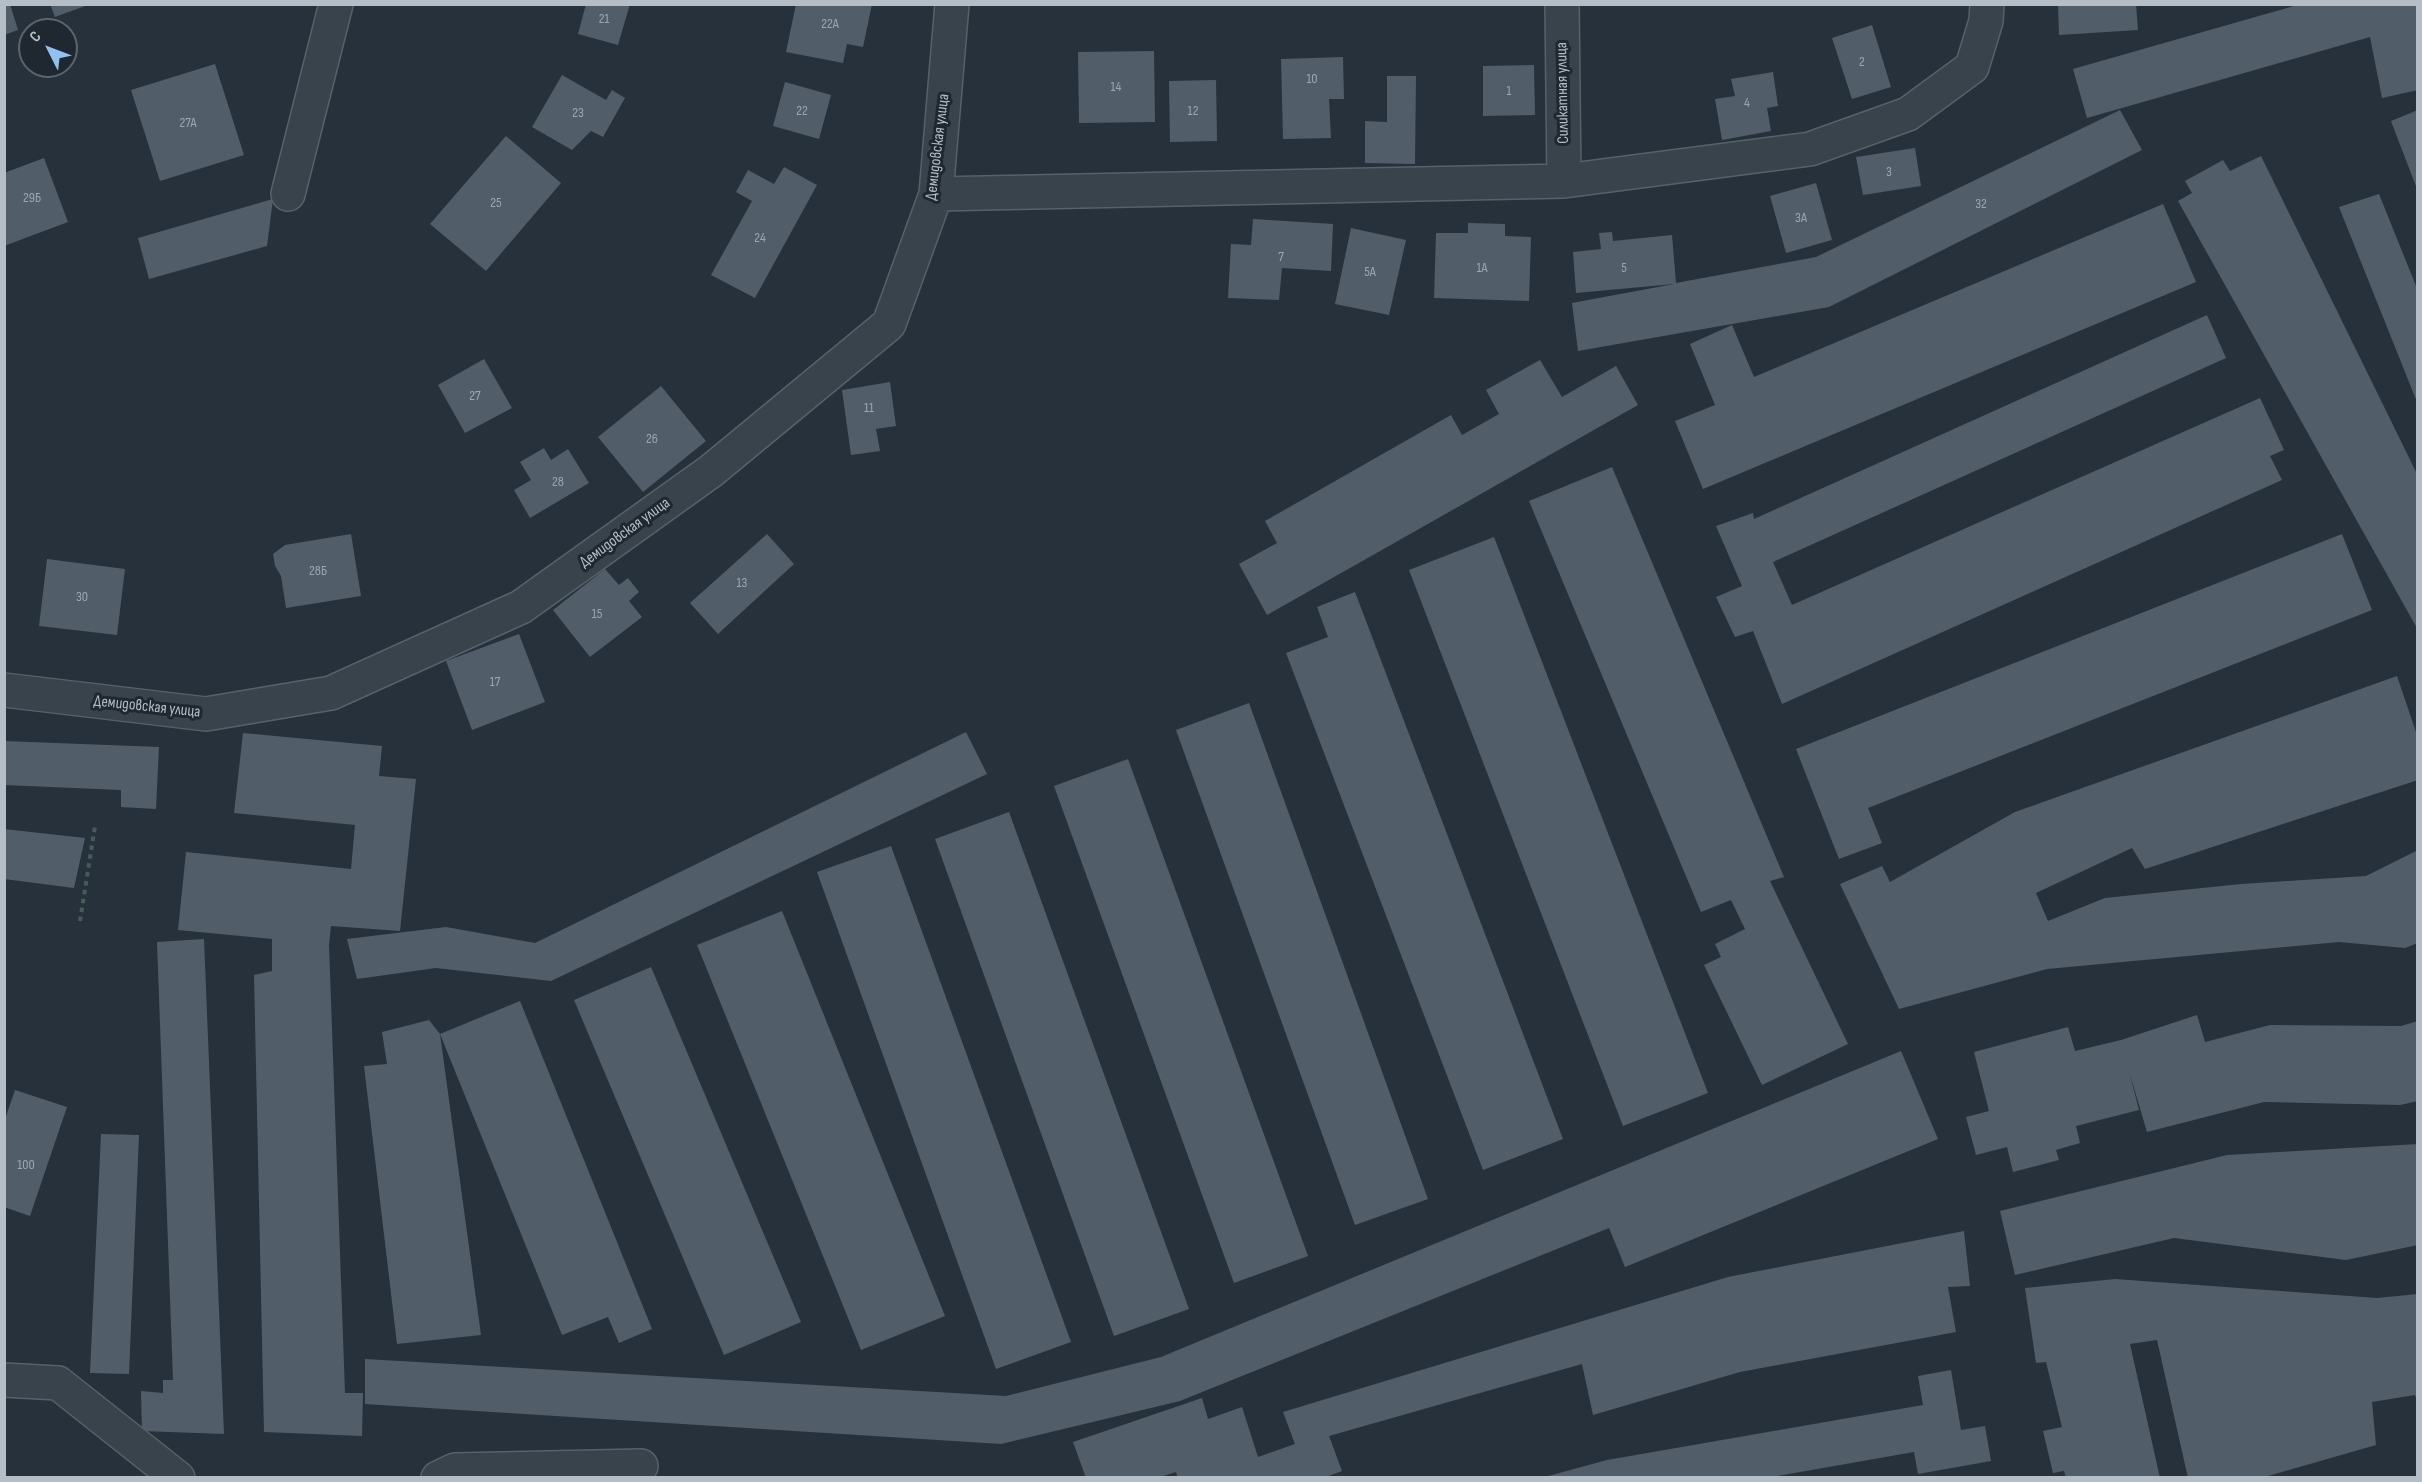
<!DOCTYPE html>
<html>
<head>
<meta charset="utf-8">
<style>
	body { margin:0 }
	#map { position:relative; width:2422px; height:1482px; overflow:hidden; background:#26313b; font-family:"Sofia Sans Condensed",sans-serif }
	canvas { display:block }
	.frame { position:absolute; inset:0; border:6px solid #b5bec7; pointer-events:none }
	.north { position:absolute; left:18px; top:18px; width:60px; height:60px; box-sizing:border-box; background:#1f2831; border:2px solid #5b646d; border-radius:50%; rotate:312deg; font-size:16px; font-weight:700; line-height:24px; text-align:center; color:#b5bec7 }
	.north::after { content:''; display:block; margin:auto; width:21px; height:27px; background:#92c0ef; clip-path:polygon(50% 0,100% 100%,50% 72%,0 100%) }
</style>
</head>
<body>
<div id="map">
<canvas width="2422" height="1482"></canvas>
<div class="frame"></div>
<div class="north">С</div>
</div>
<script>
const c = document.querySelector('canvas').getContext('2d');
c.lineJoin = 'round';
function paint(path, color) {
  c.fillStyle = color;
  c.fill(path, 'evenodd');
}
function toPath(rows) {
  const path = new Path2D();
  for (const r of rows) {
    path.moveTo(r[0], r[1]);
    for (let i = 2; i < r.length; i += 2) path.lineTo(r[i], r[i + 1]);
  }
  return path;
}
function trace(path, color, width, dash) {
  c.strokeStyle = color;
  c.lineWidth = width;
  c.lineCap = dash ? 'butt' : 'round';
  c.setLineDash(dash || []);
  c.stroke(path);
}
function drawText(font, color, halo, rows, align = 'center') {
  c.font = font + ' "Sofia Sans Condensed",sans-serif';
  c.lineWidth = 6;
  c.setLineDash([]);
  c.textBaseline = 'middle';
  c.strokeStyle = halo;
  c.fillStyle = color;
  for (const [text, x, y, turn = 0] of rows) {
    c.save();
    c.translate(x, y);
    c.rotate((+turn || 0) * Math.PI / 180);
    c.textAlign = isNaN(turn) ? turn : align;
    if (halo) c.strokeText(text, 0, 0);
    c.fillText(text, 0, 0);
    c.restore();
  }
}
paint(toPath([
	[4,4,10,4,18,30,4,35],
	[50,4,88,4,88,5,55,17],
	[586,4,630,4,618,45,578,34],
	[796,4,872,4,863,47,847,44,843,63,786,52],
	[2058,4,2136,4,2138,30,2059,35],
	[2301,4,2416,4,2418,90,2382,98,2370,37,2087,118,2073,69],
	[1872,25,1891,87,1852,99,1832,38],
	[1154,51,1155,122,1079,123,1078,52],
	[1343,57,1344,99,1329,99,1331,138,1283,139,1281,59],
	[215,64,244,155,160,181,131,90],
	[1534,65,1535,115,1483,116,1483,66],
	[1773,72,1778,106,1767,108,1771,131,1722,140,1715,99,1735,96,1731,79],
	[562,75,606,100,612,90,625,98,603,137,591,131,572,150,532,127],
	[1387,76,1416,76,1415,164,1365,163,1365,121,1387,122],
	[1216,80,1217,141,1170,142,1169,81],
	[785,82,831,95,819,139,773,126],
	[2120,110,2142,150,1829,307,1578,351,1572,303,1674,284,1576,293,1573,252,1601,249,1599,233,1612,232,1613,241,1672,235,1676,283,1816,257],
	[2418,110,2418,189,2417,189,2391,121],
	[506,136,561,183,486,271,430,224],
	[1915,148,1921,186,1863,195,1856,157],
	[2261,156,2418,476,2418,630,2178,201,2192,193,2185,181,2223,160,2230,171],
	[44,158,68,222,4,246,4,173],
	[784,167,817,185,755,298,711,275,752,201,736,192,748,170,774,184],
	[1816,183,1832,240,1786,253,1770,196],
	[2379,194,2418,291,2417,402,2339,207],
	[273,199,267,246,149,279,138,238],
	[2163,204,2196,282,1703,489,1675,421,1715,405,1690,344,1732,325,1754,377],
	[1253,219,1333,224,1331,271,1282,268,1279,300,1228,298,1231,244,1251,245],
	[1468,223,1505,224,1505,236,1531,237,1529,301,1434,298,1436,233,1468,233],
	[1351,228,1406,240,1389,315,1335,304],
	[2207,315,2226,358,1773,562,1792,605,2260,398,2284,450,2270,456,2282,480,1782,704,1753,631,1735,637,1716,597,1742,586,1716,526,1753,513,1754,519],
	[484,359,512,408,465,433,438,385],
	[1540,360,1562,397,1616,366,1638,405,1267,615,1239,564,1277,543,1265,521,1451,415,1462,435,1499,414,1486,390],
	[890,382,896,426,876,429,880,451,851,455,842,390],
	[661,386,706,441,643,492,598,437],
	[544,448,551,460,568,449,589,483,530,518,514,490,531,480,520,462],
	[1612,467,1784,877,1770,881,1848,1044,1762,1085,1704,965,1721,957,1715,944,1745,929,1731,900,1701,912,1529,501],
	[351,534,361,596,286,608,281,576,275,566,273,554,285,545],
	[767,534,794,564,718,634,690,603],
	[2342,534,2372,610,1868,808,1882,843,1839,859,1796,749],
	[1494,537,1708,1093,1623,1126,1409,570],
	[47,559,125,569,117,635,39,626],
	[605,569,619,585,628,578,639,592,629,601,642,617,590,657,553,610],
	[1355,592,1563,1139,1483,1170,1286,653,1328,637,1317,607],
	[519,634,545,702,472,730,446,661],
	[2397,676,2418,738,2418,780,2145,869,2132,848,2036,893,2048,921,2105,898,2241,884,2366,876,2418,850,2418,943,2405,948,2339,942,2047,969,1899,1009,1840,884,1882,866,1890,882,2015,812],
	[1249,703,1428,1199,1355,1225,1176,730],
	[966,732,987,774,551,981,436,968,357,979,347,939,446,927,535,943],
	[243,733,382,746,379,776,416,779,400,931,331,926,329,945,345,1393,363,1393,362,1436,264,1432,254,975,272,971,272,939,178,930,186,852,351,869,355,825,234,813],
	[4,741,159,747,156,809,121,807,121,790,4,785],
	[1128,759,1308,1256,1234,1283,1054,786],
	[1009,812,1189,1309,1114,1336,935,839],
	[4,829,85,838,74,888,4,879],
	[891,846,1071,1342,996,1369,817,872],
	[782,911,945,1316,861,1350,697,945],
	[204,939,224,1434,142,1431,141,1391,163,1393,163,1380,173,1380,157,942],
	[651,967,801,1322,724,1355,574,1000],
	[520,1001,652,1329,619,1343,608,1317,562,1335,440,1034],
	[2197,1015,2205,1042,2270,1025,2401,1026,2418,1021,2418,1101,2400,1105,2264,1102,2147,1132,2129,1071,2139,1110,2076,1126,2080,1143,2056,1150,2059,1160,2013,1172,2007,1147,1976,1155,1966,1117,1989,1111,1974,1052,2068,1027,2075,1051,2121,1040],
	[429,1020,440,1034,481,1335,397,1344,364,1066,387,1064,382,1032],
	[1901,1051,1938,1139,1625,1267,1609,1228,1180,1401,1001,1444,365,1404,365,1359,1006,1396,1161,1357],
	[15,1090,67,1107,30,1216,4,1207,4,1122],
	[101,1134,139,1135,129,1374,90,1373],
	[2418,1144,2418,1245,2346,1260,2174,1238,2015,1275,2000,1211,2227,1155],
	[1964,1231,1970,1286,1948,1287,1956,1332,1740,1372,1593,1415,1582,1364,1329,1436,1342,1471,1323,1478,1178,1478,1176,1472,1157,1478,1086,1478,1073,1442,1202,1398,1208,1419,1242,1407,1258,1457,1295,1444,1283,1412,1728,1277],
	[2115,1279,2377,1298,2418,1294,2418,1403,2415,1395,2372,1402,2376,1445,2261,1478,2188,1478,2157,1340,2130,1344,2160,1478,2066,1478,2064,1471,2053,1473,2043,1431,2062,1427,2046,1362,2036,1363,2025,1288],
	[1951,1370,1961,1430,1985,1426,1991,1461,1918,1474,1914,1452,1766,1478,1541,1478,1607,1460,1923,1405,1918,1376]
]), '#515e69');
const minor = toPath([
	[1562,4,1564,181],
	[288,194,336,4],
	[936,194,1564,181,1810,149,1908,114,1972,67,1986,21,1987,4],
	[4,690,206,714,331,693,521,607,711,471,889,324,936,194,952,4],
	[4,1380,58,1383,178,1478],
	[438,1478,455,1470,641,1466]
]);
trace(minor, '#58616a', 36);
trace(toPath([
	[80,921,95,826]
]), '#485b5b', 4, [4.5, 4.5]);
trace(minor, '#39434c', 33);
drawText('14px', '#9ca6b0', null, [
	["21",604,19],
	["22А",830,24],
	["2",1862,62],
	["10",1312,79],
	["14",1116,87],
	["1",1509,91],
	["4",1747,103],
	["22",802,111],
	["12",1193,111],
	["23",578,113],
	["27А",188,123],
	["3",1889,172],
	["29Б",32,198],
	["25",496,203],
	["32",1981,204],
	["3А",1801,218],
	["24",760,238],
	["7",1281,257],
	["1А",1482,268],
	["5",1624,268],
	["5А",1370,272],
	["27",475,396],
	["11",869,408],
	["26",652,439],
	["28",558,482],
	["28Б",318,571],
	["13",742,583],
	["30",82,597],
	["15",597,614],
	["17",495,682],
	["100",26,1165]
]);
drawText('16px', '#b5bec7', '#1f2831', [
	["Силикатная улица",1563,93,-91],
	["Демидовская улица",938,147,-83],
	["Демидовская улица",625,533,-36],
	["Демидовская улица",147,707,6]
]);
</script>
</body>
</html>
